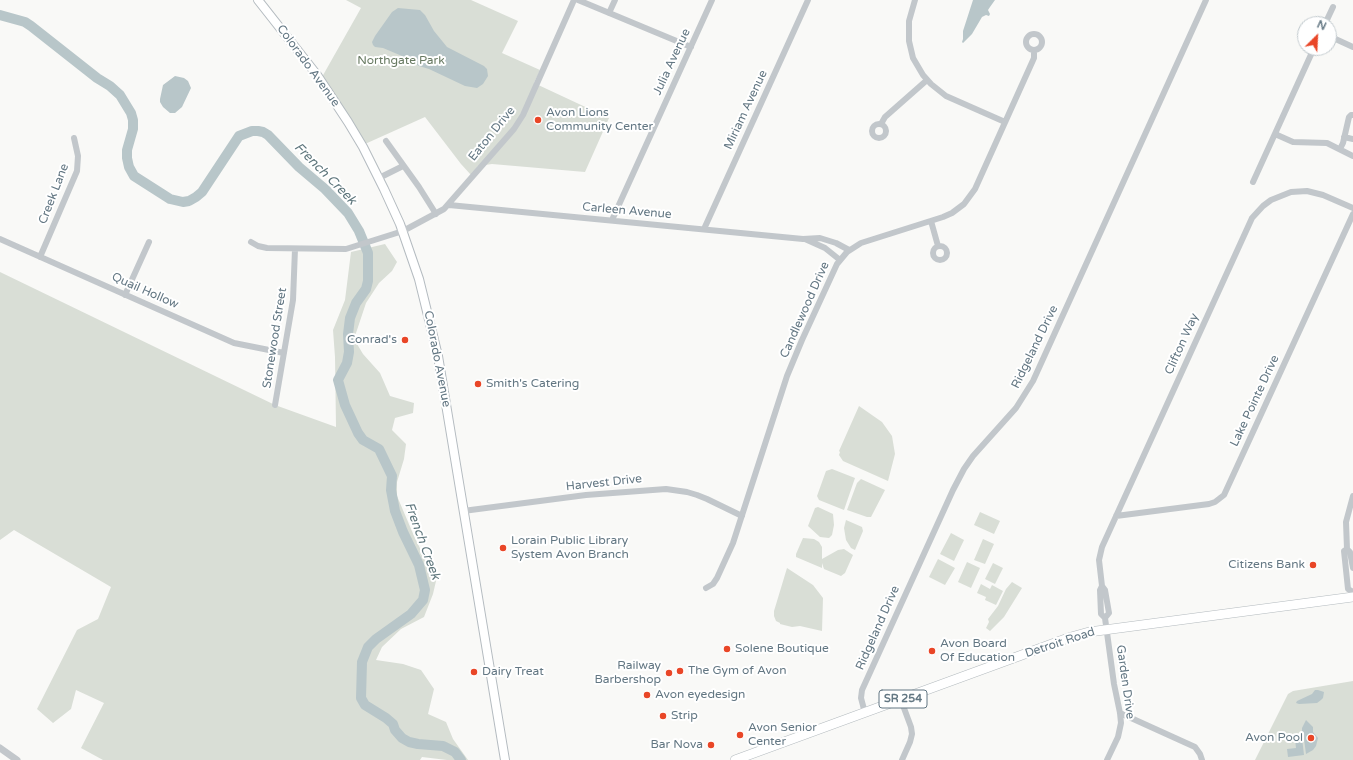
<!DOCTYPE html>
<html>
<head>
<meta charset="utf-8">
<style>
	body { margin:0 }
	#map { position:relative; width:1353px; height:760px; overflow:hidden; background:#f9f9f7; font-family:"Varela Round",sans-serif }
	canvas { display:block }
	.north { position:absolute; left:1297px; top:16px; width:40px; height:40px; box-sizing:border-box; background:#fff; border:1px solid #c1c9cd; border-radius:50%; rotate:24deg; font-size:11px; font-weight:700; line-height:16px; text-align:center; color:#637783 }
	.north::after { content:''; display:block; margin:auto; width:14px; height:18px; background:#e94627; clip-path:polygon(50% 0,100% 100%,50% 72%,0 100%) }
</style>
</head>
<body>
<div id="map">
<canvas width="1353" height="760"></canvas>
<div class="north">N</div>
</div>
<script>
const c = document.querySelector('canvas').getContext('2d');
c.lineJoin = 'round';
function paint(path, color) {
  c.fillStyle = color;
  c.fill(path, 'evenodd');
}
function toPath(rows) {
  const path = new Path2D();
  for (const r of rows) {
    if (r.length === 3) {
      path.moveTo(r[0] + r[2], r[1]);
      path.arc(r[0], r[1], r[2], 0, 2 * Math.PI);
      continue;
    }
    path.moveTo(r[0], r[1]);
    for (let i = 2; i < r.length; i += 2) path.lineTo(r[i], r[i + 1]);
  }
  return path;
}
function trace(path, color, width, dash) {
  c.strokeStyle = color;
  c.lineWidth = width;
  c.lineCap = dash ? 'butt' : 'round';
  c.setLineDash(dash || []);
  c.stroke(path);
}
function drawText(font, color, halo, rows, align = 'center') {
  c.font = font + ' "Varela Round",sans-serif';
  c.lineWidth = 4;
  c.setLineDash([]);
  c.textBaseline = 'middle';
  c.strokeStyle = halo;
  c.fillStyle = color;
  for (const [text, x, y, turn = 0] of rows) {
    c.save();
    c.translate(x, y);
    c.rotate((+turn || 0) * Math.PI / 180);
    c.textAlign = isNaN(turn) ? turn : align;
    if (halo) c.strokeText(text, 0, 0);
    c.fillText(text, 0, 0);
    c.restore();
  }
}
paint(toPath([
	[346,0,471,0,518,21,502,53,540,70,534,83,609,118,585,172,492,164,478,166,471,175,461,164,425,117,365,144,322,77,361,8],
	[385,244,397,262,392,271,379,283,366,303,354,339,363,354,380,373,390,396,414,403,413,413,395,418,392,430,406,444,404,459,397,482,397,496,414,536,436,581,433,594,424,617,401,629,382,647,376,660,403,664,421,670,434,689,428,714,446,722,453,739,468,760,447,760,422,757,420,760,103,760,81,748,104,703,76,690,71,709,53,723,37,709,77,630,98,619,111,587,14,530,0,540,0,272,275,405,336,427,335,357,333,330,345,300,351,252],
	[859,406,882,422,892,436,895,454,888,481,843,461,839,455,840,452,839,451],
	[832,469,855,478,844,510,819,500,817,496,826,471],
	[861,479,885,490,871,517,867,517,847,510,857,483],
	[818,507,833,514,834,525,832,535,829,538,820,537,808,526,815,508],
	[980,512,1000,521,994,534,974,525],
	[846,520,862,527,863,531,855,550,851,548,846,540,844,528],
	[951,533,964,540,954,561,940,554],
	[803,538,814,539,819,542,822,547,822,559,838,550,844,549,853,555,845,573,841,576,824,569,822,563,822,568,796,557,796,554],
	[983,539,994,544,985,564,974,560],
	[938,559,955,568,945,585,929,577],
	[967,562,980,568,971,588,958,582],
	[993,563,1003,568,995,584,985,579],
	[787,568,813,585,823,598,822,631,800,626,792,627,780,624,780,623,776,621,774,616,774,611],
	[1012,582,1022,588,1004,617,990,631,986,628,989,622,988,619,998,606,1006,589],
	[981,584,990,589,992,585,1003,591,996,605,985,600,986,597,977,593],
	[1353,681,1353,760,1255,760,1288,694,1293,691]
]), '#d9ded6');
paint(toPath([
	[973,0,995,0,990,7,988,10,990,14,989,16,986,15,982,17,972,34,963,43,962,42,963,39,963,31],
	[398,8,420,10,425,15,434,31,447,47,484,66,487,69,488,76,483,84,477,88,465,86,429,69,419,66,402,56,383,48,375,47,373,45,372,42,375,36,392,12],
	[175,76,184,78,188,81,191,88,182,107,175,113,170,113,163,107,160,102,160,99,163,85],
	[1315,690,1318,690,1324,692,1323,698,1321,700,1317,703,1299,704,1296,703,1297,701,1312,694],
	[1306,720,1313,727,1313,732,1318,738,1316,746,1313,750,1306,754,1304,739,1302,738,1304,755,1288,757,1287,749,1296,748,1295,739,1293,739,1293,738,1303,736,1302,735,1302,728]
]), '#b8c6c9');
trace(toPath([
	[0,15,25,22,31,26,97,78,110,86,120,95,131,113,133,120,133,129,127,150,127,158,129,167,134,176,170,199,183,202,189,201,196,197,202,192,239,136,252,131,258,131,263,132,268,135,299,167,325,189,348,213,359,231,368,253,368,281,366,289,356,303,350,318,348,334,349,352,347,363,338,380,345,405,358,433,363,440,379,449,392,476,391,490,395,511,403,532,419,565,425,590,423,600,411,614,376,639,368,647,362,662,361,698,365,705,386,718,393,724,395,730,402,738,409,742,418,744,443,746,455,752,461,760]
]), '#b8c6c9', 10);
const secondary = toPath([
	[258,0,317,75,348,122,363,147,384,189,400,224,419,279,438,356,505,760]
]);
const primary = toPath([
	[735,760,1071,637,1089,632,1353,597]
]);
trace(secondary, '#b4bbc0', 10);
trace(primary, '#b3babe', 10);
trace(toPath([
	[578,0,691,47],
	[915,0,909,21,909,41,913,58,923,75,931,84,946,96,1005,122],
	[609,13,615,0],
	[1325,24,1333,7],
	[1034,42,8],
	[1329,36,1353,47],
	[879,131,7],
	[881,124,885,117,927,80],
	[1275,134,1293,142,1327,143,1353,156],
	[1344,137,1353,139],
	[386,141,419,187,436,214],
	[1340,149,1343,143,1349,117,1351,115,1353,115],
	[379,178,403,166],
	[1253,182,1314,48],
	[449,205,803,239,820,238,836,243,849,250],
	[612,220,712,0],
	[931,221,938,246],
	[704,229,808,0],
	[0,239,234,343,284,353],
	[805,239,825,248,840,260],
	[251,242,258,246,267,248,346,249,403,231,444,209,514,129,523,115,574,0],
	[940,253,7],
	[40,257,77,171,78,156,74,138],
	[125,295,149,242],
	[275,405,293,300,295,249],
	[1353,496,1346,522,1347,549,1344,551,1348,589,1353,592],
	[463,511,586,495,666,489,687,492,697,495,707,499,742,516],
	[1116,516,1209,504,1215,502,1224,495,1353,214],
	[1347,549,1350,552,1353,568],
	[1102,586,1105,590,1109,613,1105,618,1101,614,1100,590,1102,586,1099,560,1102,547,1252,218,1263,206,1271,200,1291,192,1307,191,1323,195,1353,208],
	[706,588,713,584,717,578,733,543,787,376,802,340,837,264,847,252,861,243,943,217,952,213,964,204,975,189,1034,58,1034,50],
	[1105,618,1114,684,1120,713,1121,723,1118,737,1107,760],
	[901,700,911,727,912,734,910,742,902,760],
	[865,713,861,698,862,690,953,490,964,469,973,456,1016,408,1033,381,1206,0],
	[1120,713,1195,747,1200,754,1202,760]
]), '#c2c7cb', 6);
trace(toPath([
	[0,748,17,760]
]), '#c2c7cb', 7);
trace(secondary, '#fff', 8);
trace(primary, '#fff', 9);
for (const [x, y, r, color] of [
	[538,120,4,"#e94627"],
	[405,340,4,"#e94627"],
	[478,384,4,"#e94627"],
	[503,548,4,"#e94627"],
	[1313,565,4,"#e94627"],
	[727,649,4,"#e94627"],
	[932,651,4,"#e94627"],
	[680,671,4,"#e94627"],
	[474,672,4,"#e94627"],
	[669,673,4,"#e94627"],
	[647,695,4,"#e94627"],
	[663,716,4,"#e94627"],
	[740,735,4,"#e94627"],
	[1311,738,4,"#e94627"],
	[711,745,4,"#e94627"]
]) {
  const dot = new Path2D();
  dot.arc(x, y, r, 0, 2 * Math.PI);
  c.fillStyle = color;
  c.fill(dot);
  trace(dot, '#fff', 1.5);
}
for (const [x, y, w] of [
	[903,699,48]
]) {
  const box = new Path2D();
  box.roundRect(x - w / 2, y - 9, w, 18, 3);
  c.fillStyle = '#fff';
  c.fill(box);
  trace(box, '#637783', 1);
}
drawText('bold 11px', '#637783', null, [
	["SR 254",903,699]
]);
drawText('12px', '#687a62', '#fff', [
	["Northgate Park",401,61]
]);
drawText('12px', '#637783', '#fff', [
	["Julia Avenue",672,62,-65],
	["Colorado Avenue",308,66,54],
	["Miriam Avenue",746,110,-65],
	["Eaton Drive",492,134,-51],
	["Creek Lane",54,194,-69],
	["Carleen Avenue",627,211,5],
	["Quail Hollow",145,291,24],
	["Candlewood Drive",805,310,-66],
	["Stonewood Street",275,338,-81],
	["Clifton Way",1182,344,-66],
	["Ridgeland Drive",1035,347,-64],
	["Colorado Avenue",437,359,79],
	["Lake Pointe Drive",1255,401,-65],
	["Harvest Drive",604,483,-6],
	["Ridgeland Drive",878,628,-66],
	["Detroit Road",1060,643,-18],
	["Garden Drive",1125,682,82]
]);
drawText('12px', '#637783', '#fff', [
	["Avon Lions",546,113],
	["Community Center",546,127],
	["Conrad's",397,340,"right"],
	["Smith's Catering",486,384],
	["Lorain Public Library",511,541],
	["System Avon Branch",511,555],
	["Citizens Bank",1305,565,"right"],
	["Avon Board",940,644],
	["Of Education",940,658],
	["Solene Boutique",735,649],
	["Railway",661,666,"right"],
	["Barbershop",661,680,"right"],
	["The Gym of Avon",688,671],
	["Dairy Treat",482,672],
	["Avon eyedesign",655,695],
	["Strip",671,716],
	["Avon Senior",748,728],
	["Center",748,742],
	["Avon Pool",1303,738,"right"],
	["Bar Nova",703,745,"right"]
], 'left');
drawText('italic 13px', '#5e767c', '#fff', [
	["French Creek",325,174,45],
	["French Creek",422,541,70]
]);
</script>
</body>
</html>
